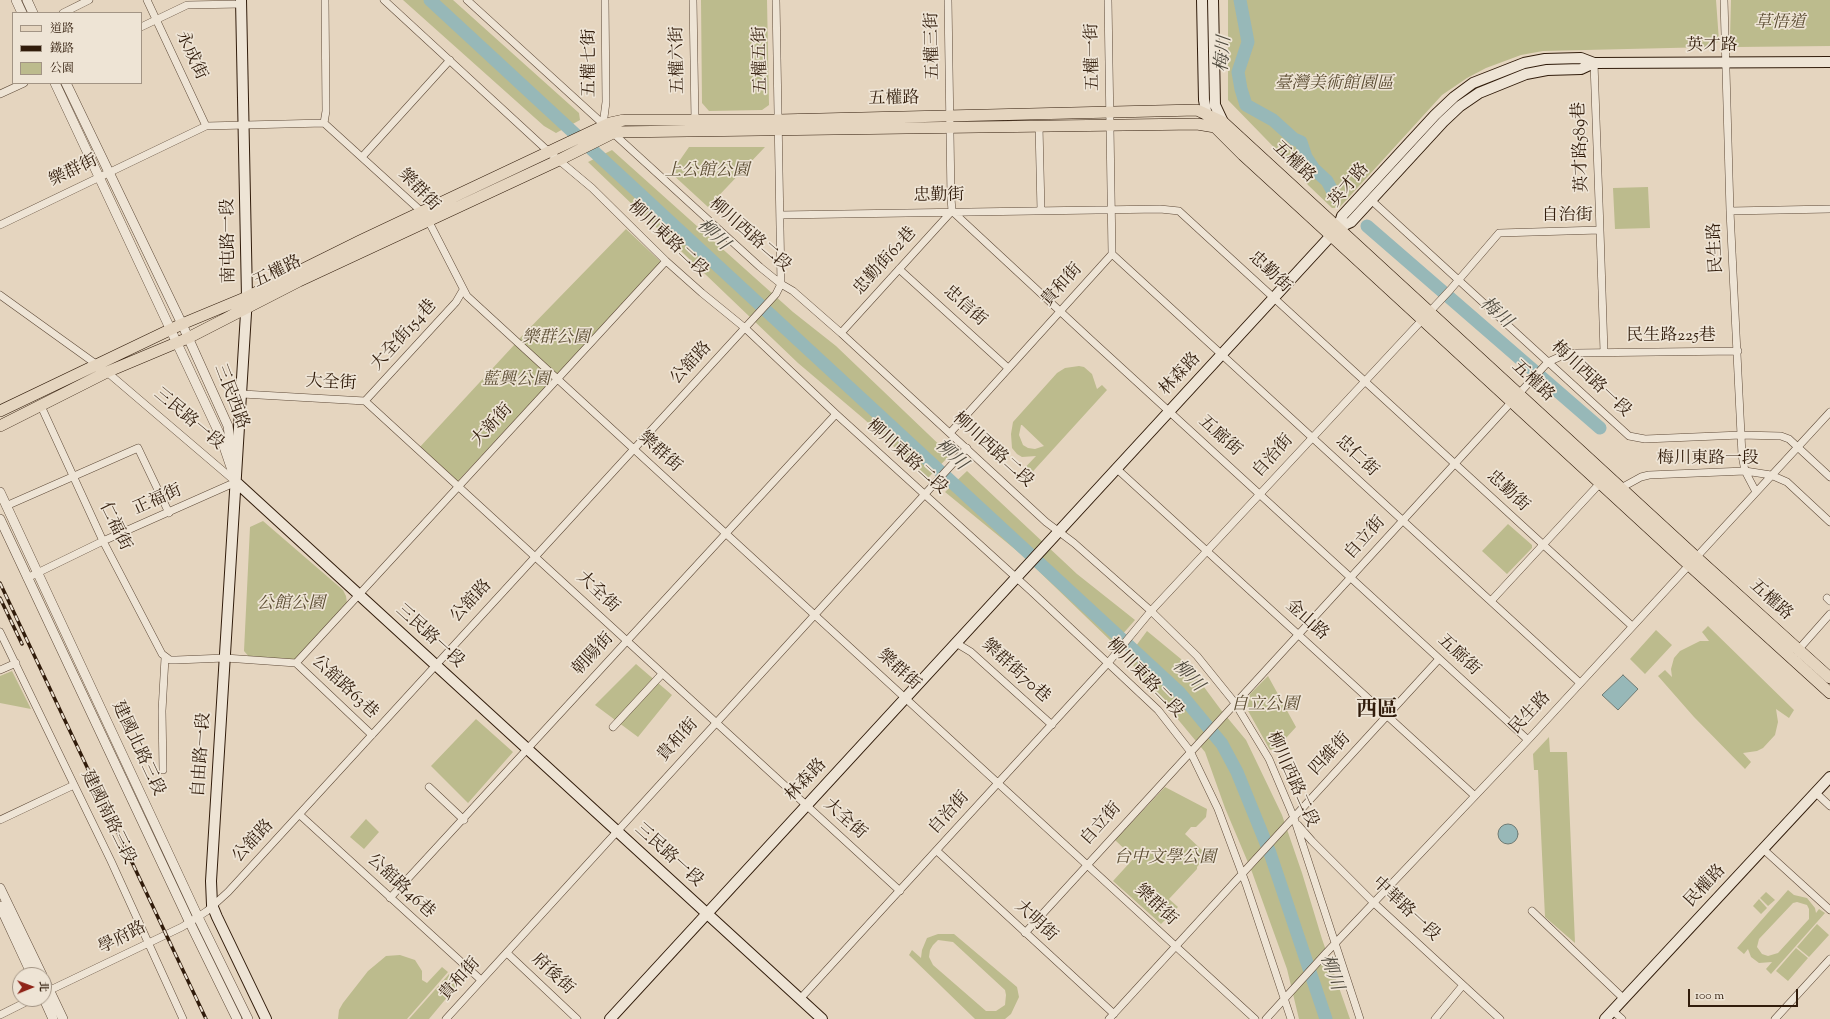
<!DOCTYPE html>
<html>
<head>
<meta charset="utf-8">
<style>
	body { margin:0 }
	#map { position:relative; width:1830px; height:1019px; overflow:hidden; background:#e5d5bf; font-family:"Sorts Mill Goudy","Noto Serif TC",serif }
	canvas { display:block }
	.legend { position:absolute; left:12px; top:12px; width:130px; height:72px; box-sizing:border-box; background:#eee4d5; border:1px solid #a29484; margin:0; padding:5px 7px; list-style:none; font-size:12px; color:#311c0b }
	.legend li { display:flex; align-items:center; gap:8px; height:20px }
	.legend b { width:20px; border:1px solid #a29484 }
	.north { position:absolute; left:12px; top:967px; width:40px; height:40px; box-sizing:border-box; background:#eee4d5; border:1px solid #a29484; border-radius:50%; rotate:89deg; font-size:11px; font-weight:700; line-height:16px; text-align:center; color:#311c0b }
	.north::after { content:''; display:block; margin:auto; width:14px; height:18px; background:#8f2418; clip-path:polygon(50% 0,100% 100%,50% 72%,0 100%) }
	.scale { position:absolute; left:1688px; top:989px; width:110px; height:18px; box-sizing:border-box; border:2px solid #311c0b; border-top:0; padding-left:5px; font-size:12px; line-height:14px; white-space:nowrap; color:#311c0b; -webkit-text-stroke:3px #eee4d5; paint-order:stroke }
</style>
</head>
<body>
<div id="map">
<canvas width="1830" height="1019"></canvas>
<ul class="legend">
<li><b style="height:5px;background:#e5d5bf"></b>道路</li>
<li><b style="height:5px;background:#311c0b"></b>鐵路</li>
<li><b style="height:11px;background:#bcbb8d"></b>公園</li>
</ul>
<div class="north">北</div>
<div class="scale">100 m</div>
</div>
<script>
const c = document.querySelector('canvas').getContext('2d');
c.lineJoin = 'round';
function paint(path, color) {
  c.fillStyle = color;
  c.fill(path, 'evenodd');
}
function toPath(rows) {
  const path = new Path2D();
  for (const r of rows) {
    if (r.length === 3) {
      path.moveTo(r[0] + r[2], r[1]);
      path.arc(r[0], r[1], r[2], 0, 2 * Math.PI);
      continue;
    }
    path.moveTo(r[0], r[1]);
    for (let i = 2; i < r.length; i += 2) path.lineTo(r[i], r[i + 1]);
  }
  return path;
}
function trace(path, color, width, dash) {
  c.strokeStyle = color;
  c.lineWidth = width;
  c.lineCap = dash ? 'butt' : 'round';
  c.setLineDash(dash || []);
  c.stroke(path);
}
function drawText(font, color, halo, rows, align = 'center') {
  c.font = font + ' "Sorts Mill Goudy","Noto Serif TC",serif';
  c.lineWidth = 3.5;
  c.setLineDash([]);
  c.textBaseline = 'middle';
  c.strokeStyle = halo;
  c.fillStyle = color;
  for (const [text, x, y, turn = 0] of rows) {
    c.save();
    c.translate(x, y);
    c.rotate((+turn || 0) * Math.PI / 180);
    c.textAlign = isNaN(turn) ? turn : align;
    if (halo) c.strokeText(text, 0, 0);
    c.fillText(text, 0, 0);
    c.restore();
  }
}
paint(toPath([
	[403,0,453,0,579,113,580,120,556,133,544,126],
	[701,0,767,0,769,105,762,110,709,111,702,103],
	[1228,0,1716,0,1719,41,1712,47,1543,51,1521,55,1486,68,1467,78,1442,95,1339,208,1332,208,1308,185,1298,172,1228,100],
	[1731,0,1830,0,1830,46,1737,47,1730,39],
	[689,147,765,147,708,207,671,173],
	[612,150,793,312,836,346,950,455,928,478,864,419,798,363,588,162],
	[1648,187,1650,228,1615,229,1613,188],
	[626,229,662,263,557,376,518,340],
	[515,344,553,379,457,482,419,448],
	[1079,366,1084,367,1092,374,1097,389,1102,385,1107,390,1026,479,1020,473,1036,456,1022,457,1017,454,1012,448,1011,434,1013,422,1057,373,1065,368],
	[1021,425,1022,425,1044,446,1035,449,1028,448,1023,445,1019,435],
	[967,471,1077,574,1135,620,1114,644,1022,555,945,492],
	[263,521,343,590,346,596,347,603,298,660,251,659,244,651,250,527],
	[1508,524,1532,545,1532,548,1507,574,1482,551],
	[1708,626,1794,710,1789,718,1776,709,1778,722,1775,735,1763,748,1757,751,1743,753,1751,762,1745,769,1694,717,1658,676,1665,670,1672,677,1671,669,1674,658,1680,651,1700,641,1709,641,1702,632],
	[1656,630,1672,645,1645,674,1630,659],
	[1147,631,1187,664,1221,710,1246,740,1282,815,1302,873,1322,939,1350,1019,1299,1019,1287,969,1252,872,1225,808,1205,752,1127,658],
	[636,664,672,695,638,737,595,705],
	[12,671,31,709,0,703,0,676],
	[1268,676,1296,727,1277,748,1270,750,1247,709,1250,694],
	[476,719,513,752,468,803,431,766],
	[1549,737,1550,752,1567,752,1575,943,1545,917,1538,770,1534,770,1533,754],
	[1165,787,1207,809,1206,817,1196,827,1191,827,1185,834,1204,852,1204,858,1197,867,1197,869,1169,899,1178,907,1161,924,1113,881,1134,858,1115,840],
	[366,819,379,832,364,849,350,837],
	[1788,890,1794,895,1807,898,1815,908,1816,913,1819,909,1825,913,1771,974,1766,969,1772,962,1759,963,1751,957,1748,949,1744,954,1737,948],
	[1797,902,1807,905,1809,909,1809,919,1778,953,1768,956,1762,954,1757,947,1759,939,1793,903],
	[1766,892,1775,900,1768,906,1760,898],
	[1759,899,1767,908,1761,914,1753,906],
	[1817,924,1829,935,1809,957,1797,947],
	[938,934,954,934,1017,987,1019,997,1011,1014,1005,1019,975,1019,909,955,912,950,921,958,922,950,927,938],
	[938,940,953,942,1005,990,1006,995,1005,1005,996,1011,986,1011,933,965,929,957,930,950,933,945],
	[1796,948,1808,958,1788,981,1776,971],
	[400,955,415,960,422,971,422,980,427,983,442,967,448,972,407,1019,338,1019,339,1010,343,1003,368,971,386,956],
	[449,974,459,983,429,1019,409,1019]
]), '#bcbb8d');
const water = toPath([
	[1623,675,1638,689,1618,710,1602,695,1623,675],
	[1508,834,10]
]);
paint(water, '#97b8b8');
trace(water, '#6e7a73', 1);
trace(toPath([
	[430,0,1179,692,1222,744,1237,772,1270,853,1326,1019],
	[1240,0,1248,42,1238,72,1241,89,1246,105,1273,120,1294,139,1301,142,1306,157,1314,169,1327,181,1333,192],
	[1367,226,1600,428]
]), '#97b8b8', 13);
const minor = toPath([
	[147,0,206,126],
	[384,0,549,152,592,188,666,261,702,293,745,328,836,414,1031,591,1158,710,1190,751,1218,809,1246,884,1291,1019],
	[467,0,760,267,781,284,793,291,841,333,1046,522,1074,543,1151,611,1197,656,1235,703,1269,759,1294,818,1360,1019],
	[693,0,695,120],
	[948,0,951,198,952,211,1090,339,1528,740],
	[1724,0,1730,211,1742,455,1745,471,1756,492],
	[63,13,89,0],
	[141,27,187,5,241,4],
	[1594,63,1600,230],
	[0,94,24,83],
	[324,123,326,111,325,0],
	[603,125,606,102,605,0],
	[1039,126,1041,211],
	[362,157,450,60],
	[1371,200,1629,436,1645,439,1741,435,1781,436,1789,439,1830,477],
	[1730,211,1830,209],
	[780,215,1160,209,1179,211,1632,626],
	[0,225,206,126,324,123,422,212,428,220,467,296,1255,1019],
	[1112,254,1580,683],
	[899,269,1008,368],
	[0,295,107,372,236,482,103,541,27,578],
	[841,333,952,211],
	[242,394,365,401,900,891],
	[365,401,456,302,463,290],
	[41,406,103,541,162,654,170,660,176,660,225,658,296,663,666,261],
	[950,433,1112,254,1108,0],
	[1117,469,1475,796],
	[1621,488,1641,477,1649,475,1745,471,1771,475,1787,482,1830,522],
	[6,506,138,448,169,513],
	[1827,598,1830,601],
	[1491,601,1602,481],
	[0,632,111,861,183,1019],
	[956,643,971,652,1052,725],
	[1799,649,1830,614],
	[296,663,372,735],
	[0,670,16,663],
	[613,727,662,674],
	[163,770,162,711,165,658],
	[429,787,464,820],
	[1816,793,1830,806],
	[300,815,481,980],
	[0,820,74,785],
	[1298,825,1312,841,1374,903,1500,1019],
	[1763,849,1830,910],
	[937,851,1114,1014],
	[390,898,836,414],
	[1532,911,1624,999],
	[1025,933,1548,362,1566,354,1576,353,1738,351],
	[507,953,577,1019],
	[44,993,182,927,207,911,228,892,776,294,781,284,776,0],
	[800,999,1108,663,1151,611,1450,290,1499,233,1600,230,1604,352],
	[1613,1011,1622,1019],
	[0,1015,32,999],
	[446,1019,967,448],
	[1109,1019,1439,659],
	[1266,1019,1326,953,1528,740,1830,412],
	[1435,1019,1463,985],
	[1775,1019,1830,959]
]);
const tertiary = toPath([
	[16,0,22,13],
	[27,0,33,13],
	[55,83,220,435,235,479],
	[66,83,182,324,228,426,233,461],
	[0,492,198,917,248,1019],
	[0,519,190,923,237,1019],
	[0,888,42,975],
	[0,906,32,975],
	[44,979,63,1019],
	[44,999,53,1019]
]);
const secondary = toPath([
	[241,0,247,297,211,881,212,905,217,917,266,1019],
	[1202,0,1204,100,1207,116],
	[1213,0,1215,105,1223,122],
	[1338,228,1342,216,1435,115,1454,97,1473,83,1524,63,1545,59,1581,58,1594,63],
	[236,482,822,1019],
	[610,1019,1338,228,1351,222,1443,122,1460,106,1479,93,1526,74,1547,70,1581,69,1594,63,1830,62],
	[1605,1019,1830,777]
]);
const primary = toPath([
	[1211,121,1215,127,1243,155,1302,209,1689,565,1830,693],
	[0,411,182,324,247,297,360,241,610,123,624,120,778,120,1197,110,1223,122,1696,557,1830,678],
	[0,426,107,372,188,338,299,281,559,160,615,132,1197,124,1215,127]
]);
trace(minor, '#5e4a38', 8);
trace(tertiary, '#5e4a38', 10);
trace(secondary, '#311c0b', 12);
trace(primary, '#311c0b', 12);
trace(minor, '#eee4d5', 7);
trace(tertiary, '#eee4d5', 9);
trace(secondary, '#eee4d5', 10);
trace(primary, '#e5d5bf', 11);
const rail = toPath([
	[0,583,206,1019],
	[0,598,22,644]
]);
trace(rail, '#311c0b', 3.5);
trace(rail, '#eee4d5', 2, [6]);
drawText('italic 17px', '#5b4c32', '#eee4d5', [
	["草悟道",1780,24],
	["臺灣美術館園區",1334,85],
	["上公館公園",707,172],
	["樂群公園",556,339],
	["藍興公園",516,381],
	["公館公園",291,605],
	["自立公園",1265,706],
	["台中文學公園",1165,859]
]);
drawText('17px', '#311c0b', '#eee4d5', [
	["五權三街",934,46,-91],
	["英才路",1712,47],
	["永成街",190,56,65],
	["五權一街",1094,57,-91],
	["五權六街",679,60,-91],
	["五權五街",762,60,-91],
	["五權七街",591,63,-90],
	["五權路",894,100,-1],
	["英才路589巷",1582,147,-92],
	["五權路",1293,163,43],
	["樂群街",74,172,-26],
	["英才路",1350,186,-50],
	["樂群街",418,191,46],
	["忠勤街",939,197,-1],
	["自治街",1567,217],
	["柳川西路二段",749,236,41],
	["柳川東路二段",667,240,43],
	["南屯路一段",230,241,-91],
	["民生路",1717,248,-93],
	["忠勤街62巷",886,262,-48],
	["五權路",278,273,-26],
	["忠勤街",1269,273,43],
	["貴和街",1063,286,-48],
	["忠信街",964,307,42],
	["大全街154巷",405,336,-48],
	["民生路225巷",1671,337],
	["公舘路",692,364,-47],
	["林森路",1181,375,-47],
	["梅川西路一段",1590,380,43],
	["五權路",1532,382,43],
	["大全街",331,384,3],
	["三民西路",230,397,69],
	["三民路一段",188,420,40],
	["大新街",493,426,-47],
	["五廊街",1219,437,42],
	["柳川西路二段",992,451,42],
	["樂群街",659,453,42],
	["自治街",1274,457,-48],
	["忠仁街",1356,457,43],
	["柳川東路二段",906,458,42],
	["梅川東路一段",1708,460],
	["忠勤街",1507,492,43],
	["正福街",158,501,-24],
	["仁福街",114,527,64],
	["自立街",1366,539,-48],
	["大全街",597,593,43],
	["五權路",1770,601,42],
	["公舘路",472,602,-47],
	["金山路",1306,621,42],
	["三民路一段",429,637,42],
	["朝陽街",594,655,-47],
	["五廊街",1458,656,43],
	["樂群街",898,671,42],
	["樂群街70巷",1015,672,42],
	["柳川東路二段",1144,679,46],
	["公舘路63巷",344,688,43],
	["民生路",1531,714,-47],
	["貴和街",679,741,-48],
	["建國北路三段",137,749,65],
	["自由路一段",203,755,-86],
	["四維街",1331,755,-47],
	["柳川西路二段",1291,780,66],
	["林森路",807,781,-47],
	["自治街",950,814,-48],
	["建國南路三段",107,818,64],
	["大全街",844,820,42],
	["自立街",1102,825,-48],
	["公舘路",254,842,-47],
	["三民路一段",668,856,42],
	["公舘路46巷",400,887,43],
	["民權路",1706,887,-47],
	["樂群街",1155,906,43],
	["中華路一段",1405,910,43],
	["大明街",1035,922,43],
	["學府路",123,939,-27],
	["府後街",552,975,43],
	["貴和街",461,980,-48]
]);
drawText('italic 18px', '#504b3f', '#eee4d5', [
	["梅川",1225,54,-85],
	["柳川",712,236,43],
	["梅川",1495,314,41],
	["柳川",950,456,43],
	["柳川",1187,677,46],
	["柳川",1330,973,71]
]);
drawText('bold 21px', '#311c0b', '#eee4d5', [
	["西區",1377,711]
]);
</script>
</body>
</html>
